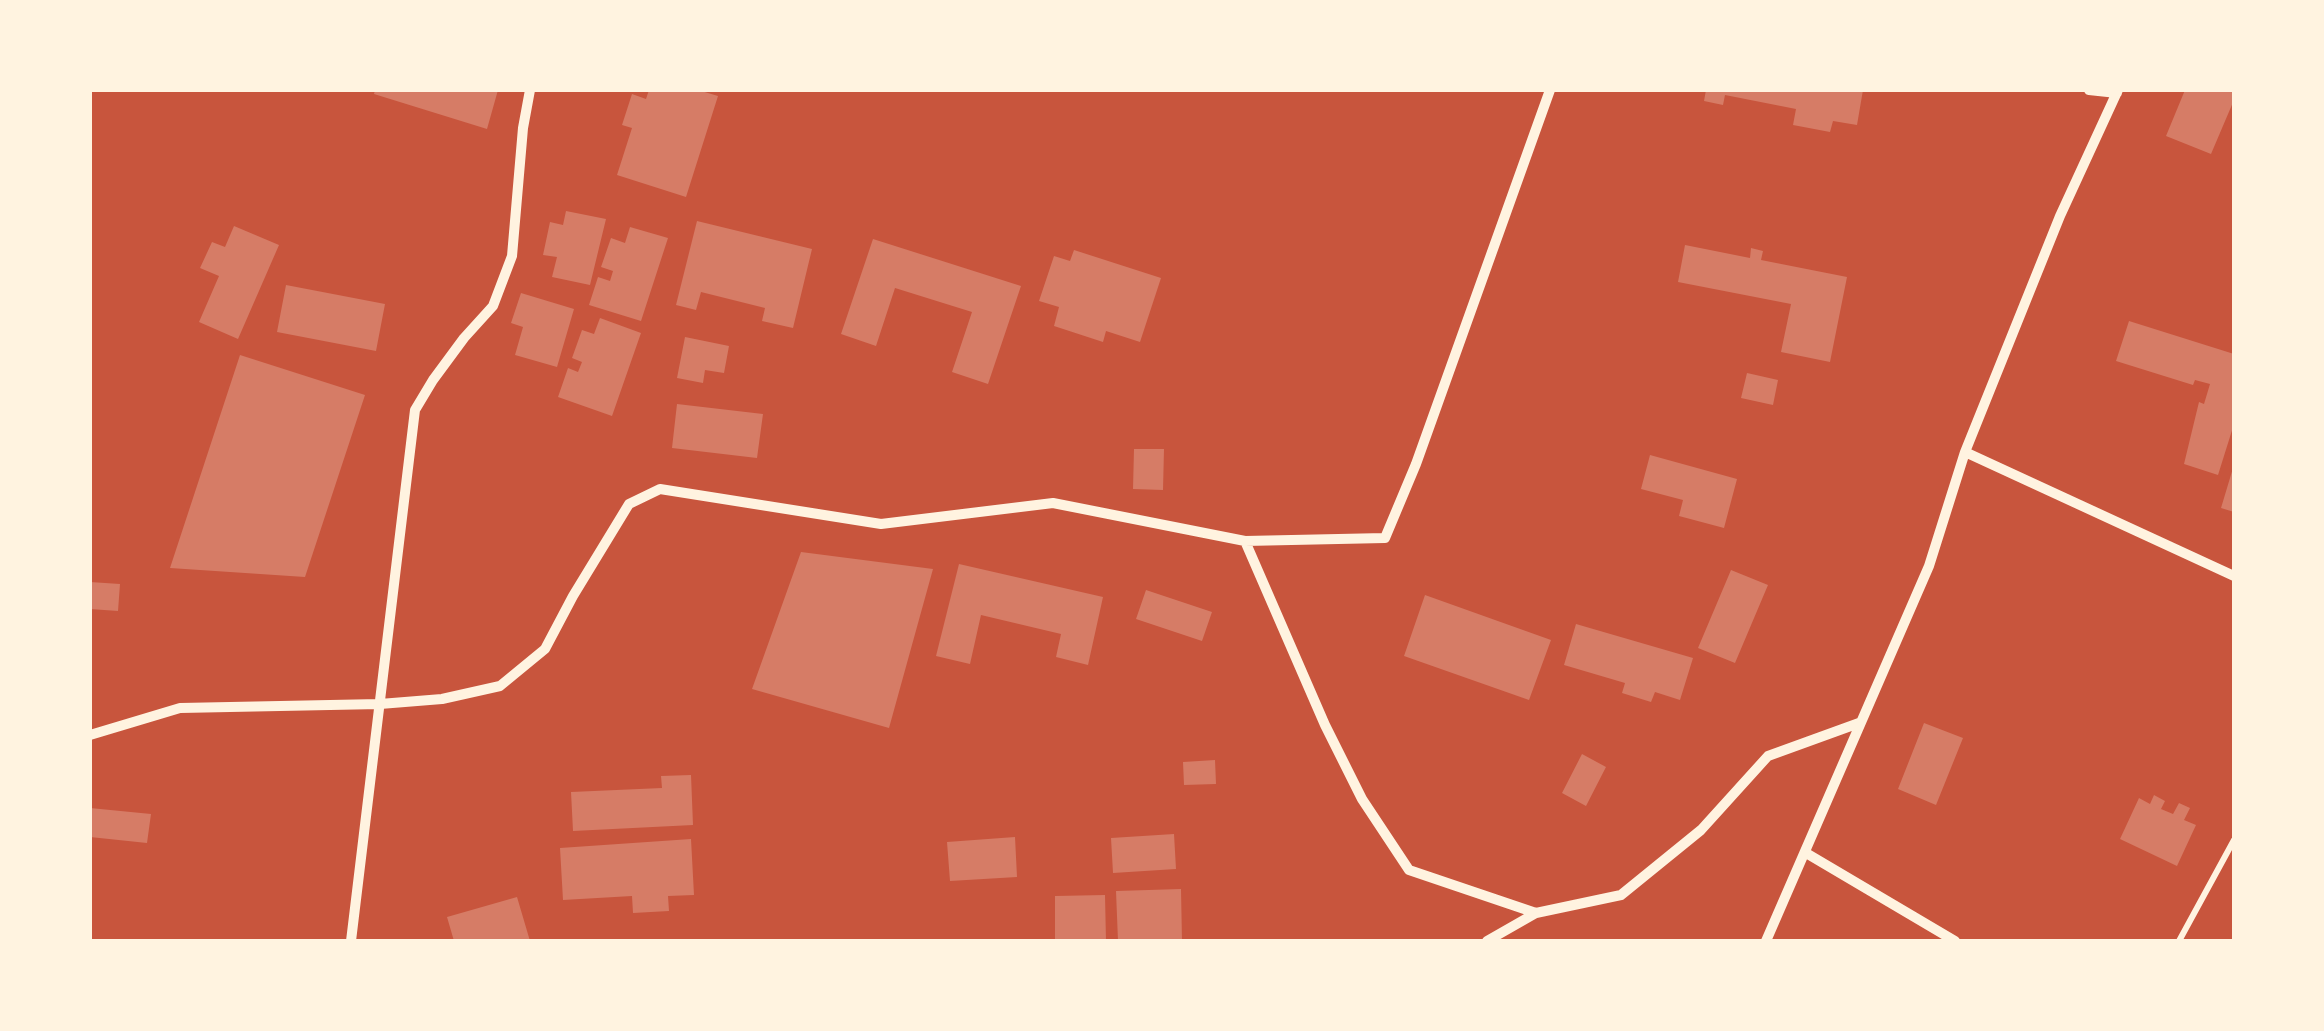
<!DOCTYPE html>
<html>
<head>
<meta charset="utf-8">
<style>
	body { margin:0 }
	#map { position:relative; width:2324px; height:1031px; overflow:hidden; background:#c8553d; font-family:Commissioner,sans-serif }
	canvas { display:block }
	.frame { position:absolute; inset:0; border:92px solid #fff3e0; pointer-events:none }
</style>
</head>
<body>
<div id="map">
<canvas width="2324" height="1031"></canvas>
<div class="frame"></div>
</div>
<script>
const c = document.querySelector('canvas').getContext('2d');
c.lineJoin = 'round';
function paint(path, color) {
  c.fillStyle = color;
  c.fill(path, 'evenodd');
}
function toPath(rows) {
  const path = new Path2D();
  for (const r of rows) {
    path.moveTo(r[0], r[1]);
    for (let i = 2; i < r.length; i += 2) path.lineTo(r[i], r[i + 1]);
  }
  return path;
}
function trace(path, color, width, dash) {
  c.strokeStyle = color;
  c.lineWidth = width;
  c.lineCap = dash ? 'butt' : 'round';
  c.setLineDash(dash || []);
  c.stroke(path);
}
paint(toPath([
	[375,90,498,90,487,129,374,94],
	[649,90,698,90,718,96,686,197,617,175,632,128,622,125,632,94,646,99],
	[1706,90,1863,90,1857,125,1833,121,1830,132,1793,125,1796,109,1725,95,1723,105,1704,101],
	[2185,90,2234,90,2234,100,2211,154,2166,136],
	[566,211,606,219,590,285,552,277,557,257,543,255,550,222,563,225],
	[697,221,812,249,793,328,762,321,765,308,701,292,696,310,676,305],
	[234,226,279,245,238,339,199,322,219,276,200,268,212,242,225,247],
	[630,227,668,238,641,321,589,305,598,277,610,281,613,271,601,267,611,238,625,243],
	[873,239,1021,286,988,384,952,372,972,312,895,288,876,346,841,334],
	[1685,245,1750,258,1751,248,1763,251,1761,260,1847,277,1830,362,1781,352,1791,304,1678,282],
	[1074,250,1161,278,1140,342,1106,331,1103,342,1054,326,1059,307,1039,301,1054,256,1070,261],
	[286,285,385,304,376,351,277,332],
	[521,293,574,309,557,367,515,355,523,327,511,323],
	[600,318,641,333,612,416,558,397,568,368,578,372,582,362,572,358,582,330,594,334],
	[2129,321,2234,354,2234,424,2218,475,2184,464,2199,402,2204,404,2210,384,2195,380,2193,385,2116,361],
	[685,337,729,346,724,373,705,370,703,383,677,378],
	[240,355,365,395,305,577,170,568],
	[1747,373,1778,380,1773,405,1741,398],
	[677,404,763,414,757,458,672,448],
	[1134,449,1164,449,1163,490,1133,489],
	[1650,455,1737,479,1724,528,1679,516,1683,500,1641,489],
	[2233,468,2234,468,2234,512,2221,508],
	[801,552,933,569,889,728,752,689],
	[959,564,1103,597,1088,665,1056,657,1061,634,981,615,970,664,936,656],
	[1731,570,1768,585,1735,663,1698,648],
	[90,582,120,584,118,611,90,609],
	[1146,590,1212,612,1202,641,1136,619],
	[1425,595,1551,640,1529,700,1404,656],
	[1576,624,1693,658,1680,700,1655,692,1651,702,1622,693,1625,683,1564,665],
	[1924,723,1963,738,1936,805,1898,789],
	[1582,754,1606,767,1586,806,1562,793],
	[1215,760,1216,784,1184,785,1183,762],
	[691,775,693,825,573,831,571,792,662,788,661,776],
	[2154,795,2165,801,2161,809,2173,814,2179,803,2190,808,2184,820,2196,825,2177,866,2120,839,2139,798,2150,804],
	[90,808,151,814,147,843,90,837],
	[1174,834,1176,869,1113,873,1111,838],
	[1015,837,1017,877,950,881,947,842],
	[691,839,694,895,668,896,669,911,633,913,632,896,563,900,560,848],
	[1181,889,1182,941,1118,941,1116,891],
	[1105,895,1106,941,1055,941,1055,896],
	[517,897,530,941,454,941,447,917]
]), '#d67c66');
trace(toPath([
	[2179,941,2234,840]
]), '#fff3e0', 6);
trace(toPath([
	[2089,90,2117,93],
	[1965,452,2234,576],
	[1245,541,1325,725,1362,799,1409,870,1536,913],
	[90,735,180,708,380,704,442,699,500,686,545,649,573,596,629,504,660,489,881,524,1053,503,1245,541,1385,538,1416,464,1550,90],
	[1806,853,1955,941],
	[351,941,415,410,433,380,464,338,493,306,512,256,523,128,530,90],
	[1487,941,1536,913,1621,895,1701,830,1768,756,1859,723],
	[1766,941,1929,566,1965,452,2060,216,2118,90]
]), '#fff3e0', 10);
</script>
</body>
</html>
